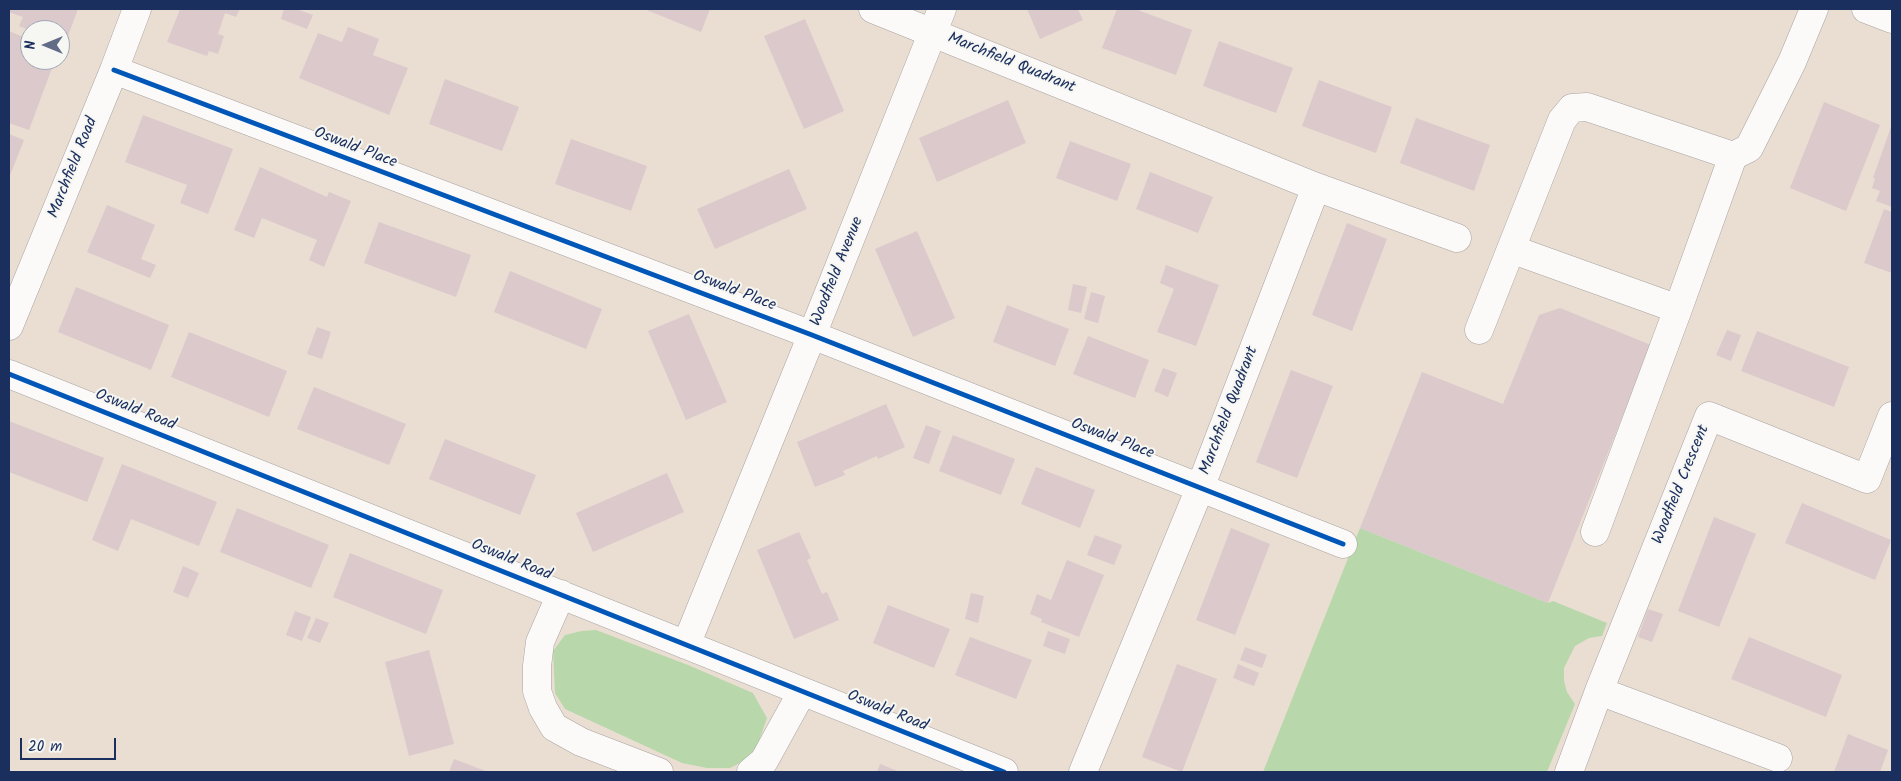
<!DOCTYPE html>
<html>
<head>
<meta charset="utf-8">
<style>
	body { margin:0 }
	#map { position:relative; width:1901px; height:781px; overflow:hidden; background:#eaded2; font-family:Kalam,sans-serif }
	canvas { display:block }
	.frame { position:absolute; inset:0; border:10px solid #1b2f5e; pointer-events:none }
	.north { position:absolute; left:20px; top:20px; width:50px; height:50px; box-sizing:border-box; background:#f6f6f2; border:1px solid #9ea6b7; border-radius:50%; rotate:270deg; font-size:14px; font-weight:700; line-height:20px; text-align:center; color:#1b2f5e }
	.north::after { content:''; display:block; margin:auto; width:18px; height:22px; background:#636c87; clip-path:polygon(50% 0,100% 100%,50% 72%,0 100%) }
	.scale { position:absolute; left:20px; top:738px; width:96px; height:22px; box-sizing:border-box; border:2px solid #1b2f5e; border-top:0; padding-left:6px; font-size:15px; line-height:18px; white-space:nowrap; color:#1b2f5e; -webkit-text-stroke:4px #f6f6f2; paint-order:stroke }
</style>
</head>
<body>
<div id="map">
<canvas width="1901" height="781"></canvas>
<div class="frame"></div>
<div class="north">N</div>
<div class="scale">20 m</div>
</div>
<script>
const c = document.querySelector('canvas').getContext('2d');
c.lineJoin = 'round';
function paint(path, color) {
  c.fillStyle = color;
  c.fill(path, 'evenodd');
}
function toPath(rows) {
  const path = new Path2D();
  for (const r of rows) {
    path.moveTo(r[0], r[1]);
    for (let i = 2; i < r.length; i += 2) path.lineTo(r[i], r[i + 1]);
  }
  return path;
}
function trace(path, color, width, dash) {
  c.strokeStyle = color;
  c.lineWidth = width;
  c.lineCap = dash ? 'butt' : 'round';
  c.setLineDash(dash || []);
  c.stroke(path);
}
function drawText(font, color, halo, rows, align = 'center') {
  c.font = font + ' Kalam,sans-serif';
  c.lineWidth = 4;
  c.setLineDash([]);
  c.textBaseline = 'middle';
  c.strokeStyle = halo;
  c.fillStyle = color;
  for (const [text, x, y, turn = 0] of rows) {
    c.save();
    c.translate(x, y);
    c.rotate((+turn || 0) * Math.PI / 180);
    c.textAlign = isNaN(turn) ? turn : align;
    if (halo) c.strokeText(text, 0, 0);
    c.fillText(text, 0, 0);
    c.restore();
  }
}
paint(toPath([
	[1360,528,1548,603,1553,601,1607,623,1602,636,1589,638,1575,646,1564,668,1564,681,1567,692,1575,704,1547,772,1263,772],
	[596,630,688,665,753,693,767,718,759,741,750,758,730,768,707,768,682,763,565,709,555,693,553,651,565,635,581,631]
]), '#b8d8ac');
paint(toPath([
	[9,9,78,9,65,44,60,42,60,30,29,30,19,26,23,17,9,12],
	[180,9,240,9,236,17,225,13,218,34,224,36,218,54,209,51,207,56,167,42],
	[284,9,296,9,313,15,307,29,281,19],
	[644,9,710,9,701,32],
	[1027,9,1078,9,1083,20,1040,39],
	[1117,9,1135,9,1192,30,1176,75,1102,48],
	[805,19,844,111,804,129,764,36],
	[348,27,379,39,373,55,408,68,389,115,299,78,318,33,342,42],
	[9,31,30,40,30,60,55,60,29,130,9,123],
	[1219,41,1293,68,1276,113,1203,86],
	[445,79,519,107,502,151,429,124],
	[1319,80,1392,107,1376,153,1302,126],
	[1008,100,1026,143,937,182,919,138],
	[1824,102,1880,125,1846,211,1790,188],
	[143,115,233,149,208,214,180,203,187,185,125,162],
	[1416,118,1490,145,1474,191,1400,163],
	[1892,124,1892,207,1876,201,1880,191,1872,188,1875,178,1873,178],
	[9,134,24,140,9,178],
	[571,139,647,166,631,211,555,184],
	[1070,141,1131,164,1117,201,1056,178],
	[260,167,327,197,329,192,351,201,324,267,309,260,317,240,262,218,254,238,234,230],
	[789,169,807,209,715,249,697,209],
	[1150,172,1213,197,1198,233,1136,209],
	[107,205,155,225,141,259,156,265,150,278,87,252],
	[1884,209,1892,212,1892,273,1864,263],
	[379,222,471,255,456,297,364,263],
	[1347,223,1387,239,1352,331,1312,315],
	[917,231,955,318,913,337,875,249],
	[1166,265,1219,285,1196,346,1157,332,1174,289,1160,283],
	[510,271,602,309,586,349,494,312],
	[1073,284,1087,287,1081,313,1068,310],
	[76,287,169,325,151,370,58,332],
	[1091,292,1105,296,1098,323,1084,319],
	[1007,305,1069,329,1055,366,993,342],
	[1560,308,1651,345,1548,603,1360,528,1422,372,1503,404,1539,315],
	[689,314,727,402,686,420,648,331],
	[317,327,331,332,322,359,307,354],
	[1727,330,1741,335,1731,361,1716,355],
	[1757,331,1849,367,1834,407,1741,371],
	[189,332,287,371,269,417,171,377],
	[1088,336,1149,360,1135,398,1073,374],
	[1163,368,1177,373,1168,397,1154,391],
	[1291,370,1333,386,1297,478,1256,462],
	[314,387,406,424,389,465,297,429],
	[886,404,905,447,878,459,877,456,843,471,845,475,815,487,797,442],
	[9,421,104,458,87,502,9,472],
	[926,425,941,431,929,464,913,458],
	[953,435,1015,459,1001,495,939,471],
	[445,439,536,475,520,515,429,479],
	[122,464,217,502,199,546,131,519,118,551,92,540],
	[1036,467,1095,490,1080,528,1021,504],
	[667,473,684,512,593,552,576,513],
	[1802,503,1891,540,1875,580,1785,543],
	[237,508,329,545,311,588,220,552],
	[1714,517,1756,534,1719,627,1678,611],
	[1231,528,1270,544,1235,635,1196,620],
	[799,532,811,558,807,560,822,594,827,592,839,620,794,639,757,550],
	[1095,535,1122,545,1114,565,1087,555],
	[350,553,443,590,426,634,333,597],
	[1067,560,1104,575,1079,637,1041,622,1042,619,1030,614,1037,594,1051,600],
	[183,566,199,573,188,598,173,592],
	[971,593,984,596,978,623,965,619],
	[888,605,950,629,934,668,873,643],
	[1648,609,1663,614,1652,642,1638,637],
	[295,611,311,617,302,641,286,635],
	[316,618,329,623,320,643,307,638],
	[1048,631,1070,639,1065,654,1043,646],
	[970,637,1032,660,1016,699,955,675],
	[1749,637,1842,675,1826,717,1731,679],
	[1245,647,1267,655,1262,668,1240,660],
	[429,650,454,744,409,756,385,662],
	[1177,664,1217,679,1182,772,1142,757],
	[1238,664,1259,673,1254,686,1233,678],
	[1848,734,1888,750,1880,772,1834,772],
	[454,759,488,772,449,772],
	[880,764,900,772,877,772]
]), '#dbc9cc');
const minor = toPath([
	[873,9,1316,187,1457,238],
	[114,70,812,335,1343,544],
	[1511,249,1678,309],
	[9,326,114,70,137,9],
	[1479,330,1562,120,1572,108,1587,107,1733,156,1749,148,1792,62,1814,9],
	[9,374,1004,772],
	[1595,532,1678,309,1733,156],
	[561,594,540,642,537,666,537,691,543,708,554,727,581,742,659,772],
	[686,645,812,335,942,9],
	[1599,691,1778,758],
	[751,772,764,761,802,692],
	[1083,772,1200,488,1316,187],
	[1569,772,1599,691,1709,416,1867,479,1892,416]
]);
const major = toPath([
	[1866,9,1892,19]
]);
trace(minor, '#a7a3a2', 29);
trace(major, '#a7a3a2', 29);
trace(minor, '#fcfaf8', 28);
trace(major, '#fcfaf8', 28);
trace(toPath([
	[114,70,812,335,1343,544],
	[9,374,1004,772]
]), '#0057b8', 5);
drawText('16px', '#1b2f5e', '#f6f6f2', [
	["Marchfield Quadrant",1011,64,22],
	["Oswald Place",355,149,21],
	["Marchfield Road",74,168,-68],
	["Woodfield Avenue",838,272,-68],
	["Oswald Place",734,292,21],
	["Oswald Road",135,411,22],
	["Marchfield Quadrant",1230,411,-69],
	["Oswald Place",1112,440,21],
	["Woodfield Crescent",1682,485,-68],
	["Oswald Road",511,561,22],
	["Oswald Road",887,712,22]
]);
</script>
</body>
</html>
